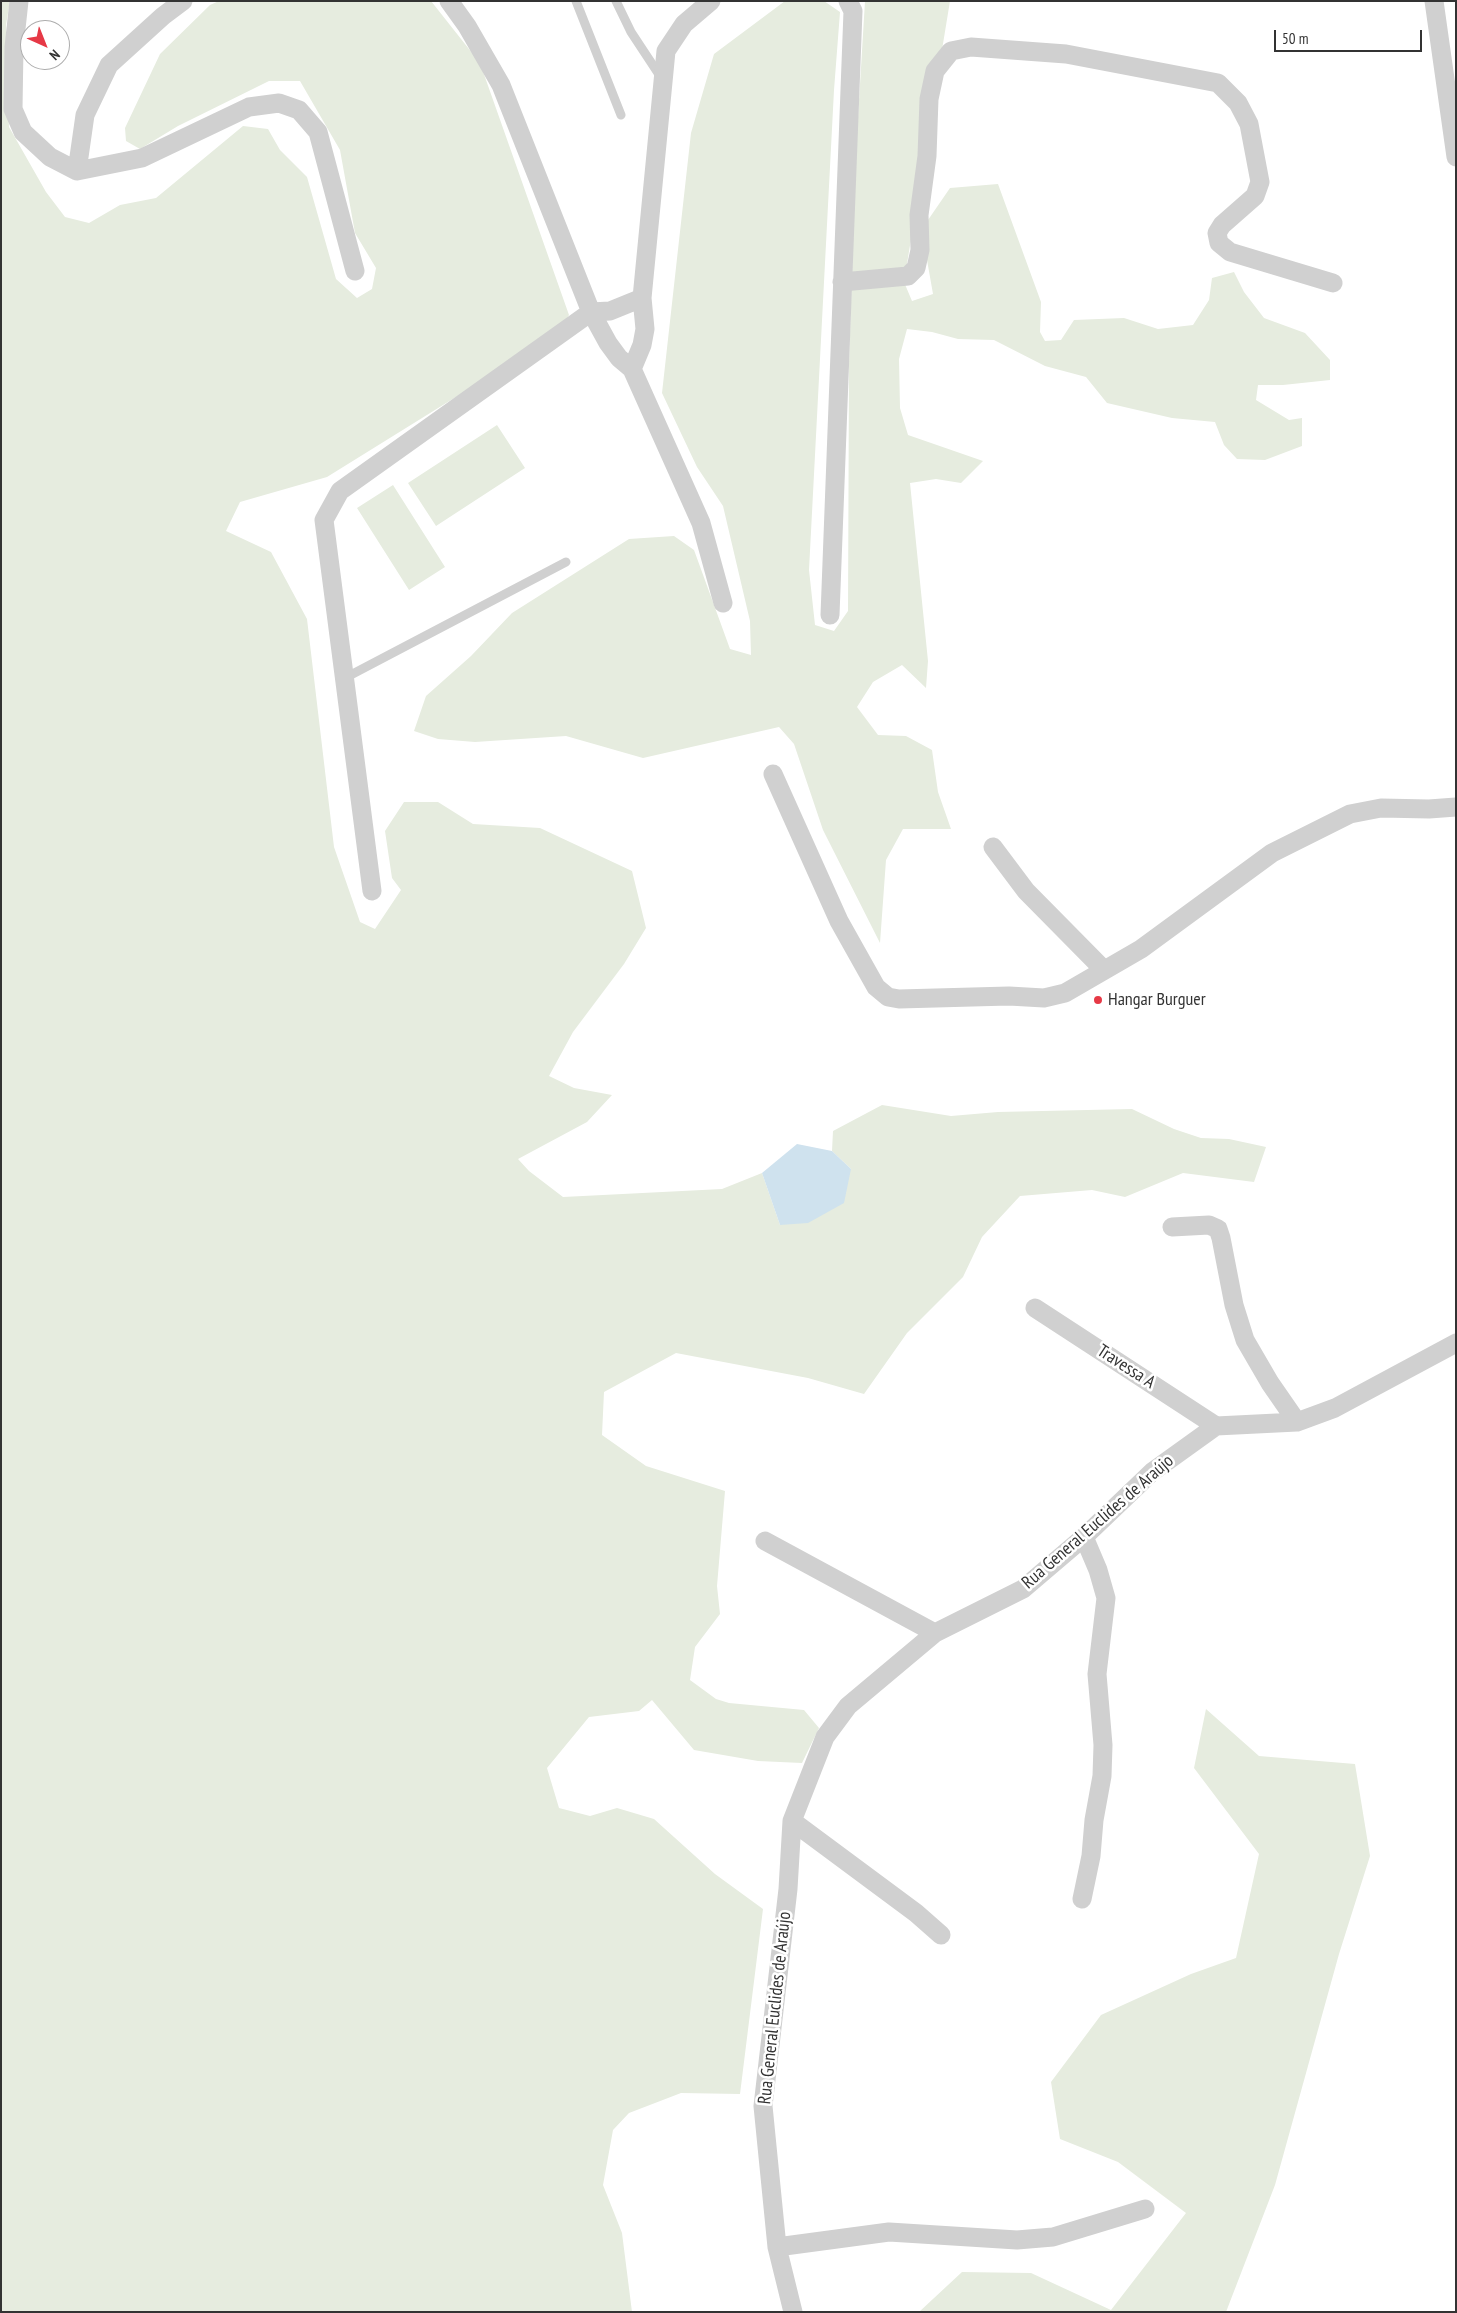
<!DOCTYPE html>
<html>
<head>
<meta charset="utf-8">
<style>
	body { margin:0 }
	#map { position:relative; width:1457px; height:2313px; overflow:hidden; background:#fff; font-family:"PT Sans Narrow",sans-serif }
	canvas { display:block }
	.frame { position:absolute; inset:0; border:2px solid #333; pointer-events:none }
	.north { position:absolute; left:20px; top:20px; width:50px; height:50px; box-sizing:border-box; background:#fff; border:1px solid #adadad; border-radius:50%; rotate:136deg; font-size:14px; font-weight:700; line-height:20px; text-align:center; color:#333 }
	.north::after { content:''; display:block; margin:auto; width:18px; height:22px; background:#e63946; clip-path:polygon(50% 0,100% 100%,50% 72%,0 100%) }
	.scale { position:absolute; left:1274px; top:30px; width:148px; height:22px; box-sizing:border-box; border:2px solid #333; border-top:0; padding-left:6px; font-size:15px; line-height:18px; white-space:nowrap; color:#333; -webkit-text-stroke:4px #fff; paint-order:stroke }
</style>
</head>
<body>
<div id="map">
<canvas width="1457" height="2313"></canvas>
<div class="frame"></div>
<div class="north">N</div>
<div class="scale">50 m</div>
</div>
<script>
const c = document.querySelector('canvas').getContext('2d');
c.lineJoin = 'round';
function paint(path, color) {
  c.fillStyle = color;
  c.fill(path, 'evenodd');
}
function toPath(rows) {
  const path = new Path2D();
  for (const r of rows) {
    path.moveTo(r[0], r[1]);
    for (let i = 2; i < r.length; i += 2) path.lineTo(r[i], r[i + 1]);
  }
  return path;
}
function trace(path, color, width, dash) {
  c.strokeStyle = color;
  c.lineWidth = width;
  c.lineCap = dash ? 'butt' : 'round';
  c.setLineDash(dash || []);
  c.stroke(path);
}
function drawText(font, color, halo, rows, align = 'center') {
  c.font = font + ' "PT Sans Narrow",sans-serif';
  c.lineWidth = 5;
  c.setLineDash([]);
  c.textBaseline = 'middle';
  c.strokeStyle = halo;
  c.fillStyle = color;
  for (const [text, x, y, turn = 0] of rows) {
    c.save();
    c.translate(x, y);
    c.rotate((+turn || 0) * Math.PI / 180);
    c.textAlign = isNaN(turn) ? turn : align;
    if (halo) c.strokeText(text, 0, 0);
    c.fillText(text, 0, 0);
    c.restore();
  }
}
paint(toPath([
	[1,1,10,1,6,25,9,127,46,192,65,217,89,223,120,205,156,198,243,126,268,129,280,150,307,177,336,279,357,298,372,289,376,268,355,233,340,150,300,81,269,81,178,126,140,149,126,141,125,128,160,54,210,5,219,1,431,1,480,63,569,315,559,333,327,477,240,502,226,531,271,552,307,619,334,847,360,922,375,929,401,890,392,878,385,831,404,802,438,802,473,824,540,828,632,871,646,928,624,964,573,1032,549,1076,574,1088,612,1095,587,1122,518,1159,529,1171,563,1197,722,1189,762,1173,780,1225,851,1169,832,1151,833,1131,882,1105,951,1116,998,1112,1132,1109,1174,1129,1201,1138,1229,1139,1266,1147,1254,1182,1183,1173,1125,1197,1092,1190,1020,1196,982,1237,963,1277,907,1333,864,1394,808,1378,676,1353,604,1392,602,1435,646,1466,725,1491,717,1586,720,1614,695,1647,690,1680,716,1699,729,1703,804,1710,819,1728,802,1763,758,1761,694,1750,652,1700,639,1711,589,1717,547,1768,559,1808,590,1816,617,1808,654,1819,715,1874,763,1909,740,2094,681,2093,629,2113,613,2130,603,2185,622,2233,632,2312,1,2312],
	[785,1,824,1,840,12,834,90,809,570,815,625,834,631,848,611,849,364,856,151,865,1,950,1,904,282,912,301,933,294,927,260,928,220,950,188,998,184,1041,302,1040,332,1045,341,1061,340,1074,320,1124,318,1158,329,1193,325,1209,300,1212,278,1234,272,1244,292,1264,318,1305,333,1330,360,1330,380,1283,385,1258,385,1256,400,1289,420,1302,418,1302,446,1265,460,1237,459,1224,445,1215,422,1172,418,1107,403,1086,377,1045,366,994,340,958,339,932,332,907,329,899,359,900,408,908,435,983,461,961,483,936,479,910,483,928,661,926,688,902,665,873,682,857,707,878,735,906,736,932,750,938,792,951,829,903,829,886,860,880,943,823,830,794,744,779,727,643,758,566,736,475,742,438,739,414,731,426,696,471,656,512,613,629,539,674,536,694,550,730,649,751,655,750,621,723,506,697,467,662,393,691,133,714,54],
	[497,425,525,468,436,526,408,483],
	[393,485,445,567,409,590,357,508],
	[1206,1709,1259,1756,1355,1764,1370,1856,1339,1954,1275,2185,1226,2312,919,2312,962,2272,1031,2273,1111,2310,1186,2213,1118,2162,1060,2139,1051,2082,1101,2015,1191,1974,1236,1958,1259,1854,1194,1768]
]), '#e6ecdf');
paint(toPath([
	[797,1144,832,1151,851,1169,844,1203,808,1223,780,1225,762,1173]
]), '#cfe2ee');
trace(toPath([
	[576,1,621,115],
	[616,1,631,32,660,76],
	[343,679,566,562]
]), '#d0d0d0', 9);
trace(toPath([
	[19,1,14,47,13,109,23,132,50,157,77,171,142,158,249,107,279,103,299,110,318,132,355,271],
	[449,1,467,26,501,85,591,312,608,343,619,358,632,369,701,523,723,603],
	[1434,1,1456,157],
	[77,171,85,115,109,65,163,16,183,1],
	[842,282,908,276,916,268,920,250,919,215,927,156,929,99,935,71,951,51,971,47,1066,54,1218,83,1238,103,1249,124,1260,182,1255,196,1222,225,1217,233,1219,243,1230,252,1333,283],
	[632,369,642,345,645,329,642,298,666,51,684,24,711,1],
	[830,615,853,11,848,1],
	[773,774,839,921,876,987,888,997,899,999,1009,996,1044,998,1065,993,1141,949,1272,853,1350,814,1381,808,1429,809,1456,807],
	[993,847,1026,891,1104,970],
	[372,891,324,520,340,491,591,312,610,311,642,298],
	[1172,1227,1209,1225,1218,1229,1221,1238,1234,1305,1245,1340,1270,1383,1297,1422],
	[1035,1308,1216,1426],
	[765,1541,935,1633],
	[792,1821,916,1913,941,1935],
	[1082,1899,1091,1856,1094,1820,1102,1776,1103,1745,1097,1674,1106,1598,1098,1570,1084,1537],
	[777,2247,889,2232,1017,2240,1053,2237,1145,2209],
	[793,2312,777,2247,763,2106,788,1889,792,1821,825,1737,848,1706,935,1633,1023,1589,1084,1537,1152,1472,1216,1426,1297,1422,1335,1408,1456,1343]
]), '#d0d0d0', 19);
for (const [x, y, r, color] of [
	[1098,1000,5,"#e63946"]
]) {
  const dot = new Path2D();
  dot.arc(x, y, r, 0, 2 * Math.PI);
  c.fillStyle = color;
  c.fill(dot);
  trace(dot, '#fff', 2);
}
drawText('18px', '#333', '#fff', [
	["Hangar Burguer",1108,1000]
], 'left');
drawText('18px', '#333', '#fff', [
	["Travessa A",1126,1367,33],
	["Rua General Euclides de Araújo",1098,1522,-41],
	["Rua General Euclides de Araújo",775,2008,-84]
]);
</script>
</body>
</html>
